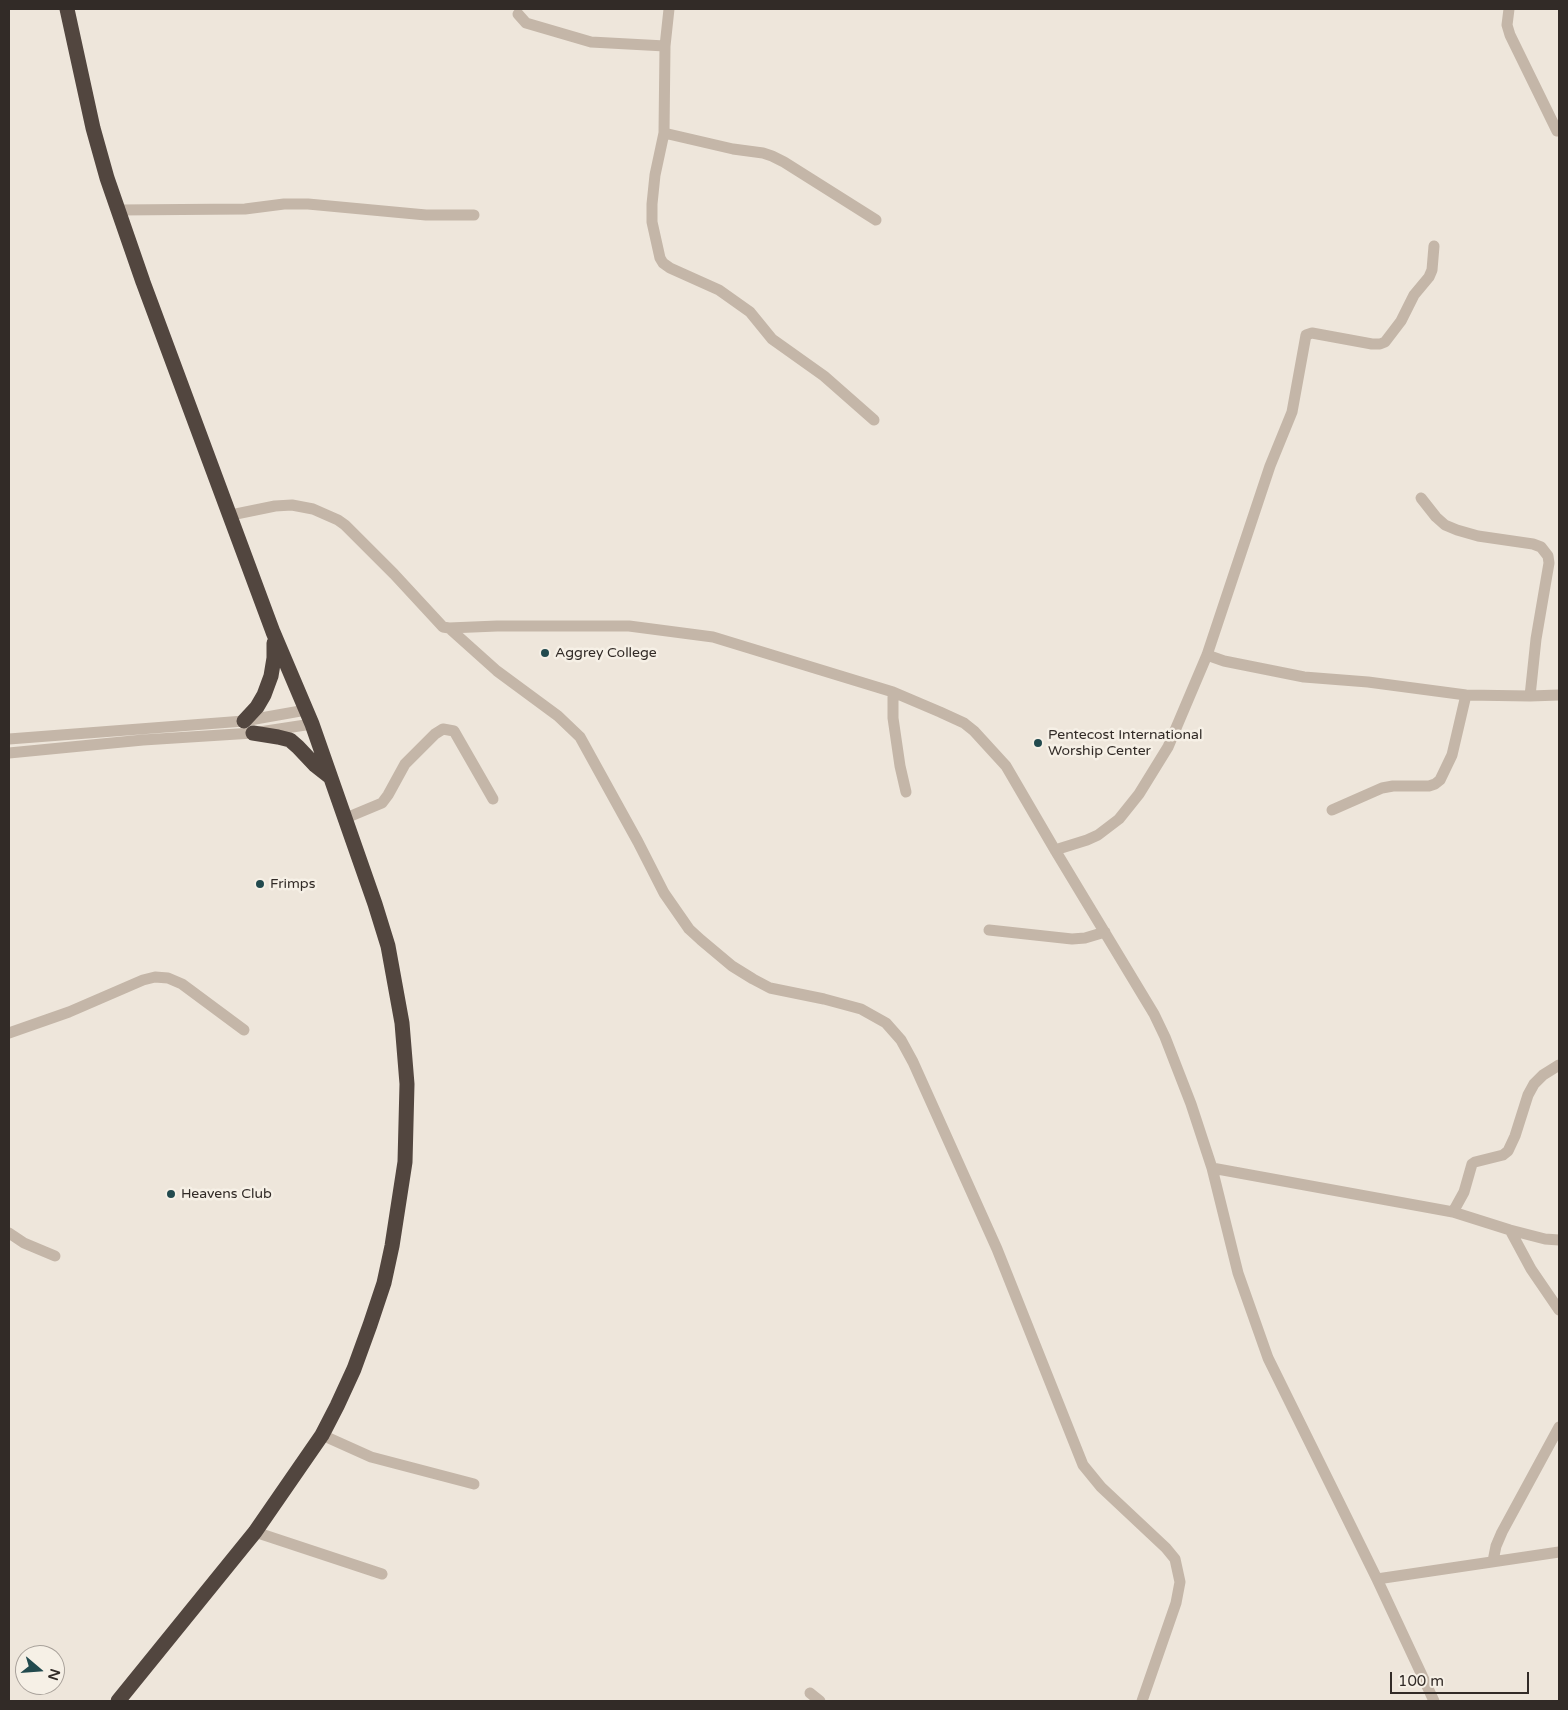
<!DOCTYPE html>
<html>
<head>
<meta charset="utf-8">
<style>
	body { margin:0 }
	#map { position:relative; width:1568px; height:1710px; overflow:hidden; background:#eee6db; font-family:"Varela Round",sans-serif }
	canvas { display:block }
	.frame { position:absolute; inset:0; border:10px solid #322b27; pointer-events:none }
	.north { position:absolute; left:15px; top:1645px; width:50px; height:50px; box-sizing:border-box; background:#f6f0e6; border:1px solid #a8a19a; border-radius:50%; rotate:108deg; font-size:14px; font-weight:700; line-height:20px; text-align:center; color:#322b27 }
	.north::after { content:''; display:block; margin:auto; width:18px; height:22px; background:#224a4e; clip-path:polygon(50% 0,100% 100%,50% 72%,0 100%) }
	.scale { position:absolute; left:1390px; top:1672px; width:139px; height:22px; box-sizing:border-box; border:2px solid #322b27; border-top:0; padding-left:6px; font-size:15px; line-height:18px; white-space:nowrap; color:#322b27; -webkit-text-stroke:4px #f6f0e6; paint-order:stroke }
</style>
</head>
<body>
<div id="map">
<canvas width="1568" height="1710"></canvas>
<div class="frame"></div>
<div class="north">N</div>
<div class="scale">100 m</div>
</div>
<script>
const c = document.querySelector('canvas').getContext('2d');
c.lineJoin = 'round';
function toPath(rows) {
  const path = new Path2D();
  for (const r of rows) {
    path.moveTo(r[0], r[1]);
    for (let i = 2; i < r.length; i += 2) path.lineTo(r[i], r[i + 1]);
  }
  return path;
}
function trace(path, color, width, dash) {
  c.strokeStyle = color;
  c.lineWidth = width;
  c.lineCap = dash ? 'butt' : 'round';
  c.setLineDash(dash || []);
  c.stroke(path);
}
function drawText(font, color, halo, rows, align = 'center') {
  c.font = font + ' "Varela Round",sans-serif';
  c.lineWidth = 5;
  c.setLineDash([]);
  c.textBaseline = 'middle';
  c.strokeStyle = halo;
  c.fillStyle = color;
  for (const [text, x, y, turn = 0] of rows) {
    c.save();
    c.translate(x, y);
    c.rotate((+turn || 0) * Math.PI / 180);
    c.textAlign = isNaN(turn) ? turn : align;
    if (halo) c.strokeText(text, 0, 0);
    c.fillText(text, 0, 0);
    c.restore();
  }
}
trace(toPath([
	[669,9,665,46,664,133,655,175,652,204,652,222,660,258,663,263,670,268,719,290,750,312,772,339,824,376,874,420],
	[1509,9,1507,25,1510,35,1557,131],
	[518,14,526,23,591,42,665,46],
	[664,133,733,149,763,153,772,156,784,162,876,220],
	[119,210,245,209,284,204,308,204,426,215,474,215],
	[1421,498,1436,517,1445,525,1457,530,1478,536,1533,544,1541,547,1548,556,1549,563,1536,639,1530,696],
	[231,515,275,506,292,505,313,509,338,520,345,525,394,574,443,627,449,628,497,626,629,626,713,637,893,692,940,712,964,723,974,731,1006,766,1055,850,1154,1014,1165,1037,1191,1104,1212,1168,1238,1273,1268,1358,1377,1579,1434,1701],
	[449,628,497,671,558,716,580,737,638,842,664,893,689,929,701,940,732,966,753,979,770,988,824,999,861,1009,886,1023,901,1040,913,1062,997,1249,1083,1465,1101,1487,1166,1548,1175,1559,1180,1582,1176,1603,1142,1701],
	[1207,655,1224,661,1304,677,1368,682,1466,695,1530,696,1559,695],
	[893,692,893,718,900,766,906,792],
	[9,739,244,721,306,710],
	[9,753,143,740,253,733,312,724],
	[1332,810,1382,788,1393,786,1429,786,1435,784,1440,780,1452,755,1466,695],
	[346,818,382,803,388,795,405,764,435,734,443,729,454,731,493,799],
	[1055,850,1087,840,1098,835,1119,819,1139,794,1168,747,1207,655,1270,466,1292,412,1306,335,1312,333,1372,344,1380,344,1385,342,1401,321,1414,295,1429,277,1432,270,1434,246],
	[989,930,1072,939,1085,938,1105,932],
	[9,1033,69,1012,143,980,155,977,168,978,182,984,244,1030],
	[1212,1168,1453,1212,1510,1230,1545,1239,1559,1240],
	[1453,1212,1464,1192,1472,1164,1475,1162,1503,1155,1508,1151,1515,1136,1528,1095,1534,1084,1543,1075,1559,1065],
	[1510,1230,1531,1269,1559,1310],
	[9,1233,24,1243,55,1256],
	[322,1435,371,1457,474,1484],
	[255,1532,382,1574],
	[1493,1561,1496,1546,1502,1532,1559,1427],
	[1377,1579,1559,1552],
	[810,1693,820,1701]
]), '#c4b6a8', 11);
trace(toPath([
	[67,9,93,128,107,178,143,282,273,632,312,724,375,904,388,946,402,1023,407,1084,405,1162,392,1246,384,1283,370,1325,354,1369,337,1406,322,1435,255,1532,118,1701],
	[244,721,257,707,264,695,271,676,274,658,274,643],
	[253,733,278,737,290,740,298,747,315,765,329,776]
]), '#52463f', 15);
for (const [x, y, r, color] of [
	[545,653,5,"#224a4e"],
	[1038,743,5,"#224a4e"],
	[260,884,5,"#224a4e"],
	[171,1194,5,"#224a4e"]
]) {
  const dot = new Path2D();
  dot.arc(x, y, r, 0, 2 * Math.PI);
  c.fillStyle = color;
  c.fill(dot);
  trace(dot, '#f6f0e6', 2);
}
drawText('14px', '#322b27', '#f6f0e6', [
	["Aggrey College",555,653],
	["Pentecost International",1048,735],
	["Worship Center",1048,751],
	["Frimps",270,884],
	["Heavens Club",181,1194]
], 'left');
</script>
</body>
</html>
